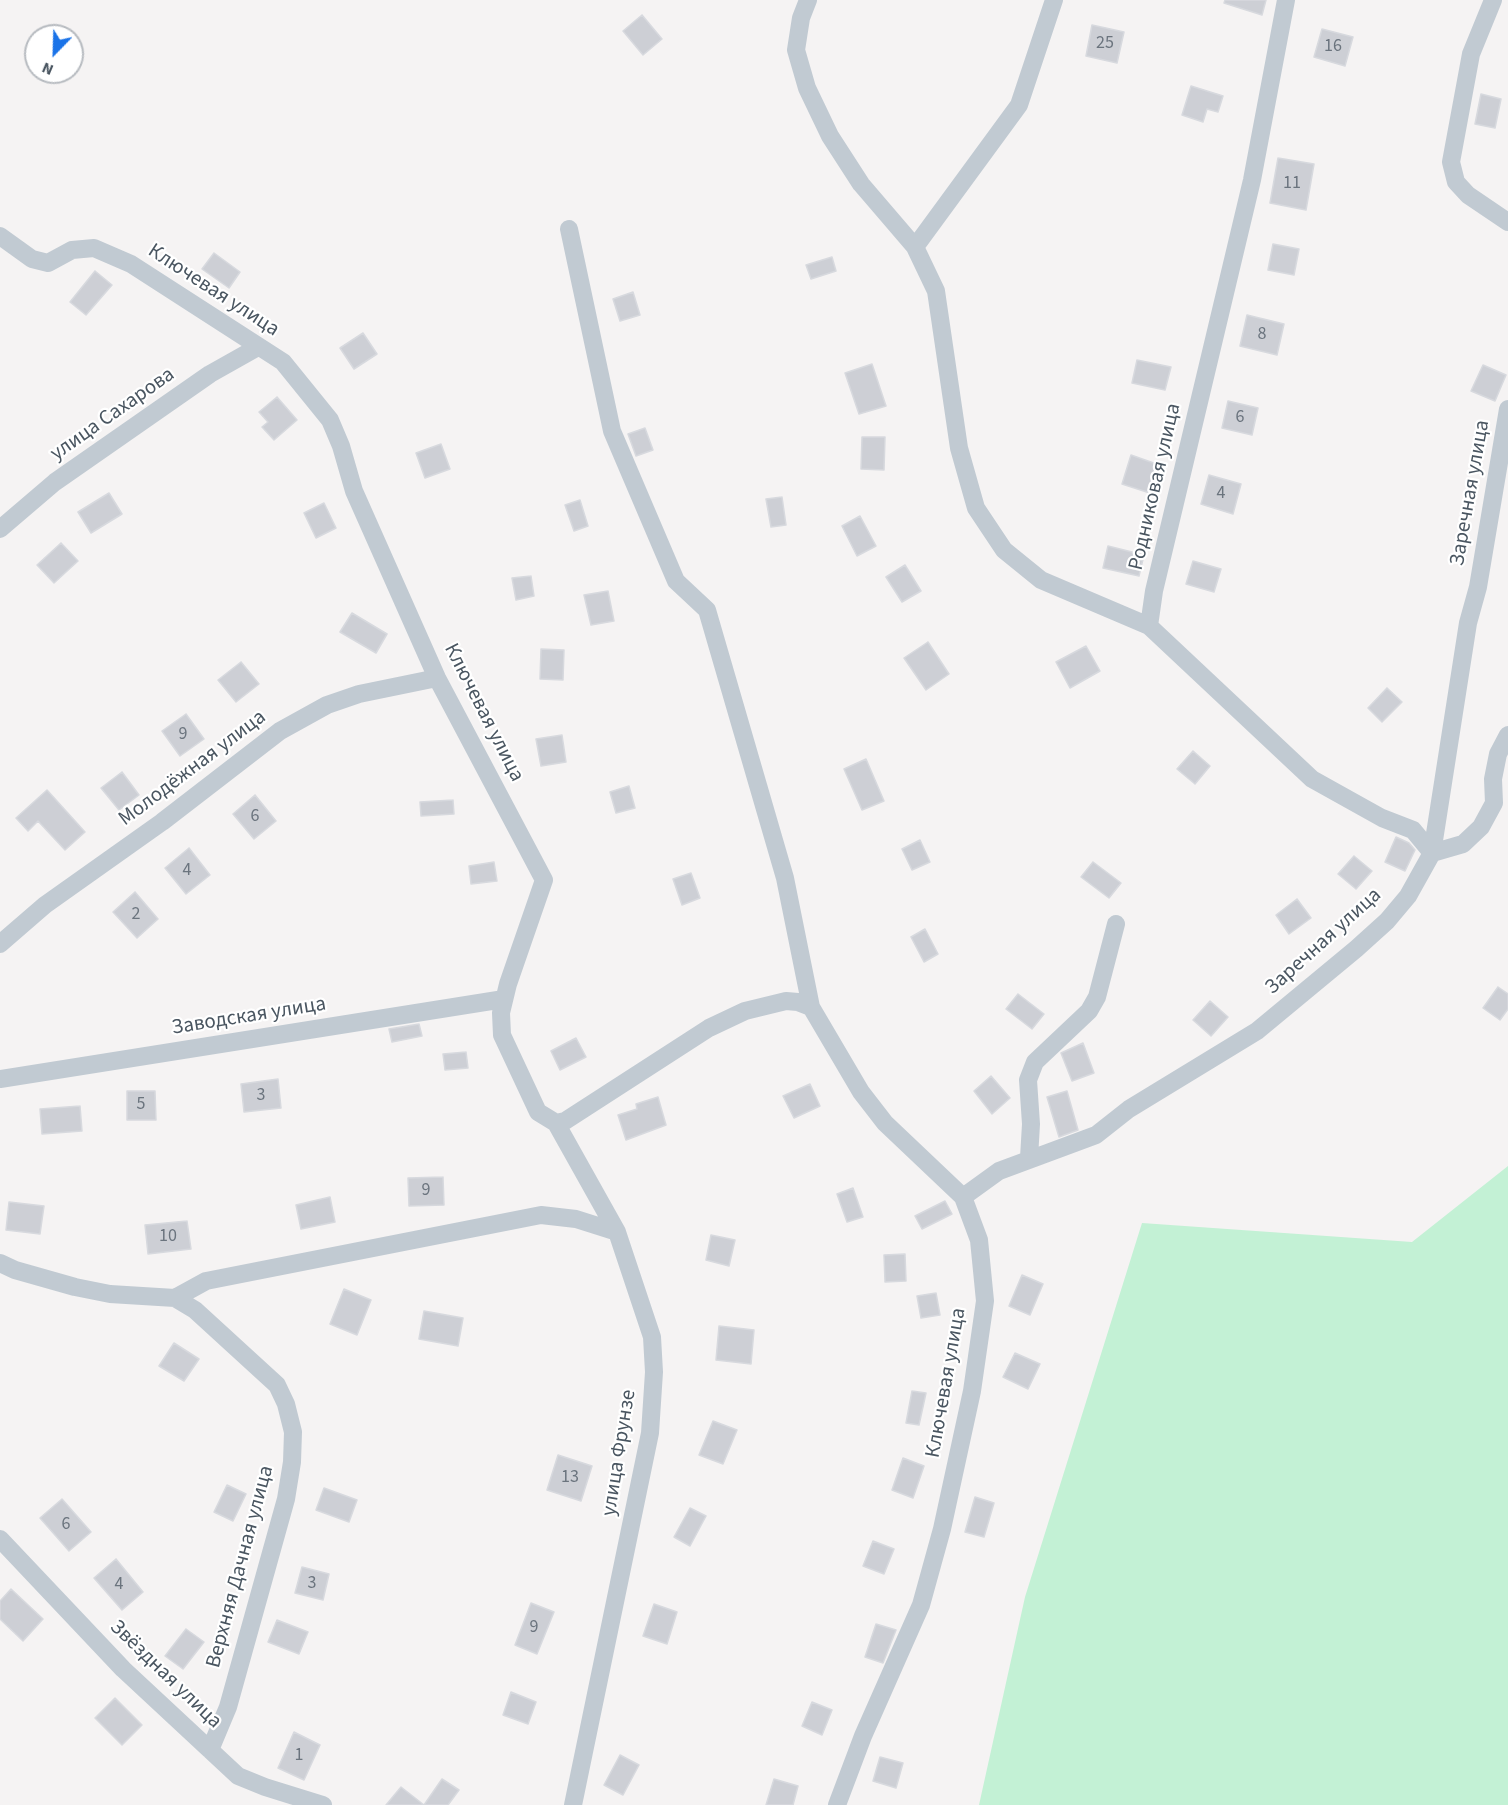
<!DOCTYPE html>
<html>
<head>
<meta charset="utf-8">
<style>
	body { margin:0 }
	#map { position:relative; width:1508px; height:1805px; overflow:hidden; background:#f5f3f3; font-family:"Source Sans 3",sans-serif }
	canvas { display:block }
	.north { position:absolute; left:24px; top:24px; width:60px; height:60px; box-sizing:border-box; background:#fff; border:2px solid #b7bbc0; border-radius:50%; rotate:203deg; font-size:16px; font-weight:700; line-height:24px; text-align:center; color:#4a5661 }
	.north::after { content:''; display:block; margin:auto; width:21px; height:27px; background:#1a73e8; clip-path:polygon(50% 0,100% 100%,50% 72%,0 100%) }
</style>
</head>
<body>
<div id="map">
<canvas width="1508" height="1805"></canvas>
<div class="north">N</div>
</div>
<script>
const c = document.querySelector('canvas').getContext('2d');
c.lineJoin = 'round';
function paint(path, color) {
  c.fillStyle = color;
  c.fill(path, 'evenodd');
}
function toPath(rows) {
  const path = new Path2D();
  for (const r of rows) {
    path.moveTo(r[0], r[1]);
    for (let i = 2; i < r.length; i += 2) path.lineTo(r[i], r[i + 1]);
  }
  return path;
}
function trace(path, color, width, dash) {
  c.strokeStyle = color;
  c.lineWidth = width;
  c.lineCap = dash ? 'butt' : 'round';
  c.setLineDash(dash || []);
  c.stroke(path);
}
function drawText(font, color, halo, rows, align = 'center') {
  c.font = font + ' "Source Sans 3",sans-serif';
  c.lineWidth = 4.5;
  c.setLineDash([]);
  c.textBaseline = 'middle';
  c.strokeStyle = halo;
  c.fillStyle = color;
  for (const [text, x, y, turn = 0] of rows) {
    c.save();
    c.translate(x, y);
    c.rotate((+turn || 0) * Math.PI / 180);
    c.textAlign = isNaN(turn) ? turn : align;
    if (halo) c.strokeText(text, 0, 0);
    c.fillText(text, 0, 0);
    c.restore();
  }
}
paint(toPath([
	[1508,1166,1508,1805,979,1805,1025,1597,1142,1223,1412,1242]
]), '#c3f1d5');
const building = toPath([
	[1225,0,1266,0,1262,15,1224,3,1225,0],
	[642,15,662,39,643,55,623,31,642,15],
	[1092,25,1124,32,1117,63,1086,56,1092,25],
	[1322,29,1353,37,1345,66,1314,57,1322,29],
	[1191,86,1223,96,1218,112,1207,109,1203,122,1182,115,1191,86],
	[1481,94,1501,99,1495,128,1475,124,1481,94],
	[1278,158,1314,164,1306,210,1270,203,1278,158],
	[1273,244,1299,249,1294,275,1268,270,1273,244],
	[214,253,240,272,229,288,202,269,214,253],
	[832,257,836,271,811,279,806,265,832,257],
	[95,271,112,285,86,315,70,302,95,271],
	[633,292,640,315,620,321,613,299,633,292],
	[1247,315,1284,324,1277,355,1240,346,1247,315],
	[363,333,377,354,354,369,340,348,363,333],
	[1137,360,1171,367,1165,390,1132,383,1137,360],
	[872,364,886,406,859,414,845,373,872,364],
	[1483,365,1506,375,1495,401,1471,391,1483,365],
	[277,397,297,420,274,440,262,427,268,422,259,412,277,397],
	[1228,401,1258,408,1252,435,1222,428,1228,401],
	[645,428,653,450,636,456,628,434,645,428],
	[862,437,885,437,884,470,861,469,862,437],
	[441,444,450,469,425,478,416,453,441,444],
	[1131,455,1165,467,1156,495,1122,484,1131,455],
	[1209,475,1241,484,1233,514,1201,504,1209,475],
	[109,493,122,514,91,533,78,512,109,493],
	[782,497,786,525,771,527,766,499,782,497],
	[580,500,588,526,574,531,565,505,580,500],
	[324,503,336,528,316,538,304,513,324,503],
	[860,516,876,546,857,556,842,526,860,516],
	[61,543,78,561,54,583,37,565,61,543],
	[1108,546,1144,555,1139,576,1103,568,1108,546],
	[1193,561,1221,569,1214,592,1186,584,1193,561],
	[905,565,921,591,902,602,886,577,905,565],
	[531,576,534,596,516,600,512,578,531,576],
	[608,591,614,621,591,625,584,595,608,591],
	[352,613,387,634,376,653,340,632,352,613],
	[928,642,949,674,926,690,904,658,928,642],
	[1086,646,1100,671,1070,688,1056,662,1086,646],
	[541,649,564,650,563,680,540,679,541,649],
	[241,662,259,684,236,702,218,680,241,662],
	[1387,688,1402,702,1382,722,1368,708,1387,688],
	[186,714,204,739,180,756,162,731,186,714],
	[562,735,566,762,541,766,536,739,562,735],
	[1193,751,1210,766,1195,784,1177,769,1193,751],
	[866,759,884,801,862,810,844,769,866,759],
	[122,772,139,795,119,810,101,788,122,772],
	[629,786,635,808,616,813,610,792,629,786],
	[47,790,85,832,65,850,38,821,28,831,16,818,47,790],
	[255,795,276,821,254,839,233,814,255,795],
	[453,800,454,814,421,816,420,802,453,800],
	[1396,837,1409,843,1415,850,1405,871,1385,862,1396,837],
	[920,840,930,862,912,870,902,849,920,840],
	[189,848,210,875,186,894,165,868,189,848],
	[1354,856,1372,871,1356,889,1338,874,1354,856],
	[494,862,497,881,471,884,469,866,494,862],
	[1093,862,1121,883,1109,898,1081,877,1093,862],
	[691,873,700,898,682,905,673,879,691,873],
	[135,892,158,919,137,938,113,912,135,892],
	[1297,899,1311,918,1289,934,1276,915,1297,899],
	[925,929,938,954,924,962,911,937,925,929],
	[1498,987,1508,994,1508,1009,1500,1020,1483,1008,1498,987],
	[1018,994,1044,1014,1032,1029,1006,1009,1018,994],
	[1210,1001,1228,1017,1211,1036,1193,1020,1210,1001],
	[419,1024,422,1036,392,1042,389,1029,419,1024],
	[576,1038,586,1057,560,1070,551,1051,576,1038],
	[1083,1043,1094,1073,1072,1081,1061,1053,1083,1043],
	[466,1052,468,1068,445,1070,443,1054,466,1052],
	[991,1076,1010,1098,992,1114,974,1091,991,1076],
	[278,1079,281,1108,244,1112,241,1084,278,1079],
	[810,1084,820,1106,794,1118,783,1096,810,1084],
	[127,1091,155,1091,156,1120,127,1120,127,1091],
	[1067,1091,1078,1130,1059,1137,1047,1097,1067,1091],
	[658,1097,666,1125,626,1140,618,1115,637,1109,636,1104,658,1097],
	[80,1106,82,1131,42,1134,40,1109,80,1106],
	[443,1177,444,1205,409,1206,408,1178,443,1177],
	[853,1188,863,1217,847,1222,837,1194,853,1188],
	[330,1197,335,1222,301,1229,296,1205,330,1197],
	[945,1201,952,1214,922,1229,915,1216,945,1201],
	[9,1202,44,1206,40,1234,6,1230,9,1202],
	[187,1221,191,1249,148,1254,145,1225,187,1221],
	[711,1235,735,1240,729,1266,706,1260,711,1235],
	[905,1254,906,1281,885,1282,884,1255,905,1254],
	[1022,1275,1043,1284,1030,1315,1009,1306,1022,1275],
	[344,1289,371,1300,357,1335,330,1324,344,1289],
	[936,1293,940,1315,921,1318,917,1296,936,1293],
	[424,1311,463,1318,458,1346,419,1339,424,1311],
	[719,1326,754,1330,751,1364,716,1360,719,1326],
	[174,1343,199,1359,184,1381,159,1366,174,1343],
	[1015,1353,1040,1364,1028,1389,1003,1377,1015,1353],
	[912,1391,926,1393,919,1425,906,1423,912,1391],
	[713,1421,737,1430,723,1464,699,1455,713,1421],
	[558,1455,592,1466,581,1501,547,1490,558,1455],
	[903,1458,924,1466,913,1498,892,1490,903,1458],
	[227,1485,246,1494,233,1521,214,1512,227,1485],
	[324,1488,357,1500,349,1522,316,1510,324,1488],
	[975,1497,994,1503,984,1537,965,1532,975,1497],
	[62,1499,91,1532,69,1551,40,1518,62,1499],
	[690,1508,706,1516,690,1546,674,1537,690,1508],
	[873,1541,894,1549,884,1574,863,1566,873,1541],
	[116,1559,143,1592,122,1610,94,1578,116,1559],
	[302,1567,329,1574,323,1600,295,1593,302,1567],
	[11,1589,43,1619,23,1641,0,1619,0,1601,11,1589],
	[531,1603,554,1612,537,1654,515,1645,531,1603],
	[654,1604,677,1612,667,1644,643,1636,654,1604],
	[277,1620,308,1632,299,1654,268,1642,277,1620],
	[876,1624,896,1630,883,1663,865,1657,876,1624],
	[186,1629,204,1642,183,1669,165,1656,186,1629],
	[511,1692,536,1702,528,1724,503,1715,511,1692],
	[115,1698,142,1725,122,1745,95,1718,115,1698],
	[812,1702,832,1710,822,1735,802,1726,812,1702],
	[294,1732,320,1745,304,1780,278,1768,294,1732],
	[620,1755,639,1765,623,1795,604,1785,620,1755],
	[880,1757,903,1763,896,1788,873,1781,880,1757],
	[442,1779,459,1790,448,1805,386,1805,401,1787,424,1805,442,1779],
	[774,1779,798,1786,793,1805,766,1805,774,1779]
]);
paint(building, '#cdcfd5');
trace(building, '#d7d9de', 1.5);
trace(toPath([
	[808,0,801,18,796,50,807,88,830,136,861,184,915,247,936,291,959,448,976,508,1004,550,1041,580,1149,626],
	[1286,0,1252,180,1154,591,1149,626,1312,779,1382,818,1413,830,1432,853],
	[1493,0,1471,54,1451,162,1456,182,1468,195,1508,222],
	[569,229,612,431,676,581,707,610,785,878,811,1007],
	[0,236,32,259,48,263,72,250,94,248,131,264,283,362,330,420,341,446,354,491,437,678,544,880,508,984,501,1013,502,1035,538,1112,556,1123,565,1121,709,1028,745,1011,786,1001,798,1002,811,1007,861,1092,885,1123,963,1197,979,1240,985,1301,972,1391,942,1529,921,1605,863,1736,837,1805],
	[915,247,1019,105,1054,0],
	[0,529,55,482,210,374,258,347],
	[1432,853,1463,844,1481,827,1494,803,1493,779,1498,754,1508,735],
	[0,944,45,905,162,822,280,731,327,705,359,694,437,678],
	[0,1079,504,999],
	[556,1123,617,1232,652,1337,654,1372,650,1433,573,1805],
	[1029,1158,1031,1124,1028,1080,1035,1062,1089,1011,1097,997,1116,924],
	[963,1197,999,1171,1096,1135,1129,1109,1257,1031,1356,949,1387,921,1408,896,1432,853,1468,623,1478,587,1508,409],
	[0,1263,15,1270,75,1287,110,1294,175,1298,195,1310,277,1385,286,1404,293,1432,292,1462,286,1499,228,1707,210,1750],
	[175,1298,206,1281,541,1215,576,1219,617,1232],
	[0,1539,123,1669,238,1776,265,1787,323,1805]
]), '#c1cad2', 18);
drawText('18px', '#6b747e', null, [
	["25",1105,44],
	["16",1333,47],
	["11",1292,184],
	["8",1262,335],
	["6",1240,418],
	["4",1221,494],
	["9",183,735],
	["6",255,817],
	["4",187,871],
	["2",136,915],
	["3",261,1096],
	["5",141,1105],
	["9",426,1191],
	["10",168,1237],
	["13",570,1478],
	["6",66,1525],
	["3",312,1584],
	["4",119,1585],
	["9",534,1628],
	["1",299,1756]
]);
drawText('21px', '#4a5661', '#fff', [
	["Ключевая улица",213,291,33],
	["улица Сахарова",113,415,-35],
	["Родниковая улица",1156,487,-77],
	["Заречная улица",1471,493,-80],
	["Ключевая улица",483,713,63],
	["Молодёжная улица",193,769,-37],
	["Заречная улица",1324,942,-42],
	["Заводская улица",249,1017,-9],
	["Ключевая улица",947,1383,-80],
	["улица Фрунзе",620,1453,-81],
	["Верхняя Дачная улица",241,1567,-75],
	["Звёздная улица",165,1675,44]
]);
</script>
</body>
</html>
